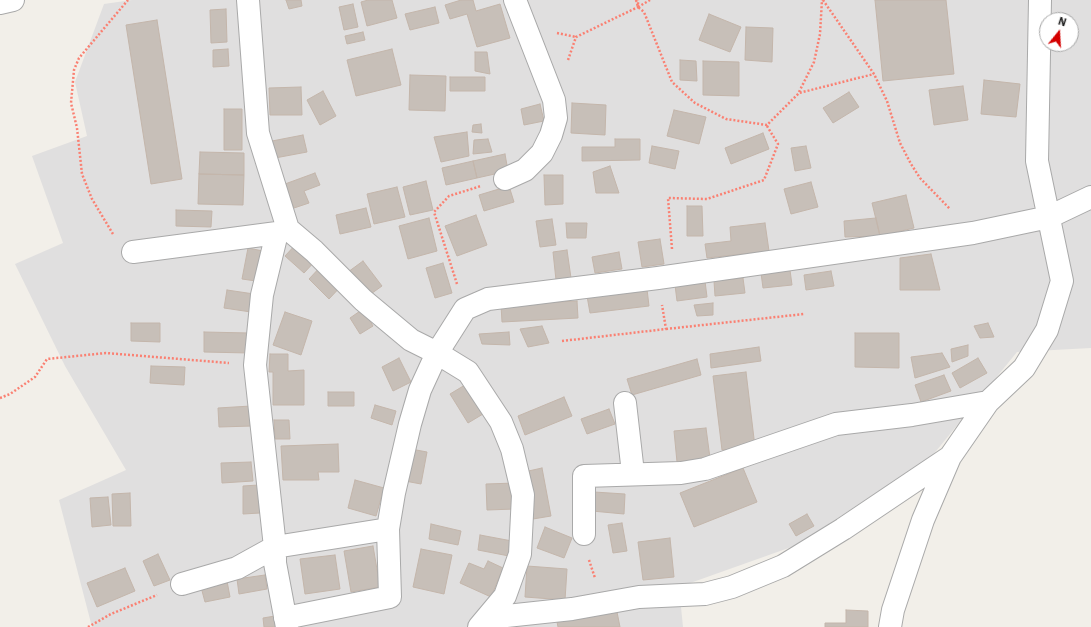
<!DOCTYPE html>
<html>
<head>
<meta charset="utf-8">
<style>
	body { margin:0 }
	#map { position:relative; width:1091px; height:627px; overflow:hidden; background:#f2efe9; font-family:"IBM Plex Sans",sans-serif }
	canvas { display:block }
	.north { position:absolute; left:1039px; top:12px; width:40px; height:40px; box-sizing:border-box; background:#fff; border:1px solid #a7a7a7; border-radius:50%; rotate:18deg; font-size:11px; font-weight:700; line-height:16px; text-align:center; color:#222 }
	.north::after { content:''; display:block; margin:auto; width:14px; height:18px; background:#d40000; clip-path:polygon(50% 0,100% 100%,50% 72%,0 100%) }
</style>
</head>
<body>
<div id="map">
<canvas width="1091" height="627"></canvas>
<div class="north">N</div>
</div>
<script>
const c = document.querySelector('canvas').getContext('2d');
c.lineJoin = 'round';
function paint(path, color) {
  c.fillStyle = color;
  c.fill(path, 'evenodd');
}
function toPath(rows) {
  const path = new Path2D();
  for (const r of rows) {
    path.moveTo(r[0], r[1]);
    for (let i = 2; i < r.length; i += 2) path.lineTo(r[i], r[i + 1]);
  }
  return path;
}
function trace(path, color, width, dash) {
  c.strokeStyle = color;
  c.lineWidth = width;
  c.lineCap = dash ? 'butt' : 'round';
  c.setLineDash(dash || []);
  c.stroke(path);
}
paint(toPath([
	[132,0,1091,0,1091,348,1017,352,932,456,797,545,679,587,683,627,92,627,59,500,126,470,65,366,15,264,63,243,32,156,87,136,75,82,104,4],
	[1047,20,1071,20,1071,44,1047,44]
]), '#e0dfdf');
const building = toPath([
	[286,0,301,0,302,6,289,9,286,0],
	[368,0,392,0,397,18,367,26,361,2,368,0],
	[461,0,473,0,476,11,500,4,510,38,477,47,467,14,450,19,445,5,461,0],
	[875,0,946,0,954,74,883,81,875,0],
	[353,4,358,27,344,30,339,7,353,4],
	[435,7,439,23,410,30,405,14,435,7],
	[226,9,227,42,211,43,210,10,226,9],
	[709,14,741,27,730,52,699,40,709,14],
	[157,20,182,179,151,184,126,25,157,20],
	[746,27,773,28,772,62,745,60,746,27],
	[363,32,365,40,347,44,345,36,363,32],
	[228,49,229,66,213,67,213,50,228,49],
	[392,49,401,85,356,96,347,60,392,49],
	[475,52,487,52,490,74,475,71,475,52],
	[680,60,696,61,697,81,680,80,680,60],
	[703,61,739,62,739,96,703,95,703,61],
	[410,75,446,76,445,111,409,110,410,75],
	[450,77,485,77,485,91,450,91,450,77],
	[984,80,1020,84,1016,117,981,114,984,80],
	[963,86,968,120,934,125,929,90,963,86],
	[301,87,302,115,270,115,269,88,301,87],
	[323,91,336,116,320,125,307,100,323,91],
	[849,92,859,107,833,123,823,108,849,92],
	[572,103,606,105,605,135,571,133,572,103],
	[540,104,544,121,524,125,521,109,540,104],
	[224,109,242,109,242,150,224,150,224,109],
	[674,110,706,117,699,144,667,136,674,110],
	[481,124,482,133,472,132,473,125,481,124],
	[467,132,469,156,441,162,434,137,467,132],
	[763,133,769,149,731,164,725,148,763,133],
	[303,135,307,152,275,158,272,141,303,135],
	[488,139,492,152,473,154,474,140,488,139],
	[615,139,640,139,640,160,582,161,582,147,615,147,615,139],
	[652,146,679,151,675,169,649,163,652,146],
	[806,146,811,168,795,171,791,148,806,146],
	[200,152,244,153,244,175,199,174,200,152],
	[505,154,508,171,477,178,473,161,505,154],
	[473,161,477,178,446,185,442,168,473,161],
	[610,166,619,193,596,193,593,172,610,166],
	[315,173,320,185,304,191,309,203,294,208,285,184,315,173],
	[199,174,244,175,243,205,198,204,199,174],
	[544,175,563,175,563,204,545,205,544,175],
	[426,181,433,210,410,215,403,187,426,181],
	[811,182,818,207,791,214,784,189,811,182],
	[509,186,514,202,484,211,479,195,509,186],
	[397,187,405,217,374,224,367,194,397,187],
	[906,195,914,228,880,236,872,203,906,195],
	[687,206,702,206,703,236,687,236,687,206],
	[366,208,371,227,340,234,336,215,366,208],
	[176,210,212,211,211,227,176,226,176,210],
	[476,215,487,245,457,256,445,226,476,215],
	[429,218,437,251,408,259,399,226,429,218],
	[876,218,880,236,845,237,844,221,876,218],
	[552,219,556,245,540,247,536,221,552,219],
	[566,223,587,223,586,238,567,238,566,223],
	[765,223,769,251,707,258,705,244,731,241,730,227,765,223],
	[660,239,664,264,642,267,638,242,660,239],
	[298,242,317,259,304,273,285,256,298,242],
	[248,248,268,252,263,282,242,279,248,248],
	[567,250,571,278,556,280,553,252,567,250],
	[619,252,622,269,595,273,592,257,619,252],
	[931,254,940,290,900,290,900,258,931,254],
	[363,261,382,286,368,296,348,272,363,261],
	[443,263,452,293,435,298,426,268,443,263],
	[323,264,344,283,329,299,309,279,323,264],
	[790,270,792,285,763,288,761,273,790,270],
	[831,271,834,286,806,290,804,275,831,271],
	[743,278,745,293,715,296,714,281,743,278],
	[705,281,707,297,677,301,675,285,705,281],
	[647,289,649,306,590,313,587,296,647,289],
	[227,290,254,294,251,312,224,308,227,290],
	[577,301,578,318,502,322,501,305,577,301],
	[713,303,713,315,697,316,694,305,713,303],
	[363,309,373,326,360,334,350,318,363,309],
	[285,312,312,321,301,355,273,345,285,312],
	[131,323,160,323,160,342,131,341,131,323],
	[988,323,994,337,980,338,974,326,988,323],
	[542,326,549,343,528,347,520,329,542,326],
	[204,332,249,333,249,353,204,352,204,332],
	[509,332,510,345,482,344,479,334,509,332],
	[855,333,899,333,899,368,855,367,855,333],
	[968,345,968,356,952,362,951,349,968,345],
	[759,347,761,361,711,368,710,354,759,347],
	[942,353,950,367,915,378,911,357,942,353],
	[270,354,288,354,288,371,304,370,304,405,273,405,273,372,269,372,270,354],
	[399,358,411,382,393,391,382,367,399,358],
	[978,358,987,373,960,388,952,373,978,358],
	[697,359,701,375,632,395,627,379,697,359],
	[151,366,185,367,184,385,150,383,151,366],
	[746,372,755,447,722,450,713,376,746,372],
	[944,375,951,391,921,402,915,385,944,375],
	[465,385,483,414,468,423,450,394,465,385],
	[328,392,354,392,354,406,328,406,328,392],
	[564,397,572,416,525,435,518,416,564,397],
	[375,405,396,411,392,425,371,418,375,405],
	[251,406,252,426,219,427,218,408,251,406],
	[609,409,615,424,587,434,581,419,609,409],
	[274,420,289,420,290,439,275,439,274,420],
	[706,428,710,458,677,462,674,431,706,428],
	[338,444,339,472,318,472,319,480,283,480,281,446,338,444],
	[411,449,427,452,421,484,405,481,411,449],
	[251,462,253,481,222,483,221,463,251,462],
	[542,468,551,516,533,519,524,472,542,468],
	[743,468,757,502,694,527,680,493,743,468],
	[355,480,384,488,376,516,348,508,355,480],
	[515,483,515,509,487,510,486,484,515,483],
	[259,485,260,513,243,514,243,486,259,485],
	[594,492,625,494,624,514,592,511,594,492],
	[130,493,131,526,113,526,112,494,130,493],
	[108,497,111,525,92,527,90,498,108,497],
	[807,514,814,526,796,536,789,524,807,514],
	[622,523,627,551,613,553,608,525,622,523],
	[431,524,461,531,458,545,429,539,431,524],
	[545,527,572,538,564,558,537,548,545,527],
	[480,535,512,541,509,556,478,550,480,535],
	[670,538,674,577,643,580,638,542,670,538],
	[373,546,380,587,351,592,344,551,373,546],
	[421,549,452,555,444,594,413,587,421,549],
	[158,554,170,580,154,586,143,561,158,554],
	[335,555,340,589,305,594,300,559,335,555],
	[488,561,503,568,491,597,460,583,469,563,484,569,488,561],
	[527,566,567,569,565,600,525,597,527,566],
	[125,568,135,591,97,607,87,583,125,568],
	[265,575,267,589,239,594,237,579,265,575],
	[227,581,230,597,205,602,201,587,227,581],
	[846,610,868,611,868,627,825,627,825,623,846,623,846,610],
	[617,612,620,627,558,627,557,622,617,612],
	[275,616,277,627,264,627,263,618,275,616]
]);
paint(building, '#c7bfb8');
trace(building, '#c4b6ab', 1);
const minor = toPath([
	[248,0,258,133,288,229,314,251,363,300,411,340,437,353,468,372,501,422,512,449,523,495,520,554,505,596,479,627],
	[0,3,13,0],
	[505,179,525,170,542,153,551,135,556,118,554,100,515,0],
	[133,252,277,233],
	[625,403,633,473],
	[584,534,584,476,681,473,705,469,836,424,912,415,988,402],
	[182,584,237,568,275,547,388,529],
	[285,618,390,597,388,529,394,493,410,424,420,390,437,353,465,309,488,299,658,278,973,233,1049,217,1091,197],
	[488,618,572,609,639,597,705,594,732,587,783,566,843,529,950,457],
	[287,627,275,563,275,547,255,365,262,295,277,233,288,229],
	[890,627,893,610,923,520,950,457,988,402,1024,368,1047,330,1062,281,1037,161,1040,0]
]);
trace(minor, '#a9a9a9', 24);
trace(toPath([
	[636,0,638,7,644,12,672,82,695,103,726,119,767,125,799,93,874,74],
	[823,0,874,74,887,101,900,143,911,164,920,178,950,209],
	[638,7,650,0],
	[557,33,576,37],
	[568,60,576,37,638,7,638,0],
	[799,92,814,62,820,34,822,0],
	[113,234,92,199,82,174,77,128,71,103,74,70,79,58,128,0],
	[672,249,668,198,707,199,764,180,778,144,767,126],
	[457,284,434,212,449,196,481,186],
	[666,329,804,314],
	[562,341,666,329,662,305],
	[0,398,10,394,35,377,47,359,106,353,229,363],
	[589,560,595,578],
	[88,627,111,614,157,595]
]), '#fa8072', 2.5, [2, 2]);
trace(minor, '#fff', 22);
</script>
</body>
</html>
